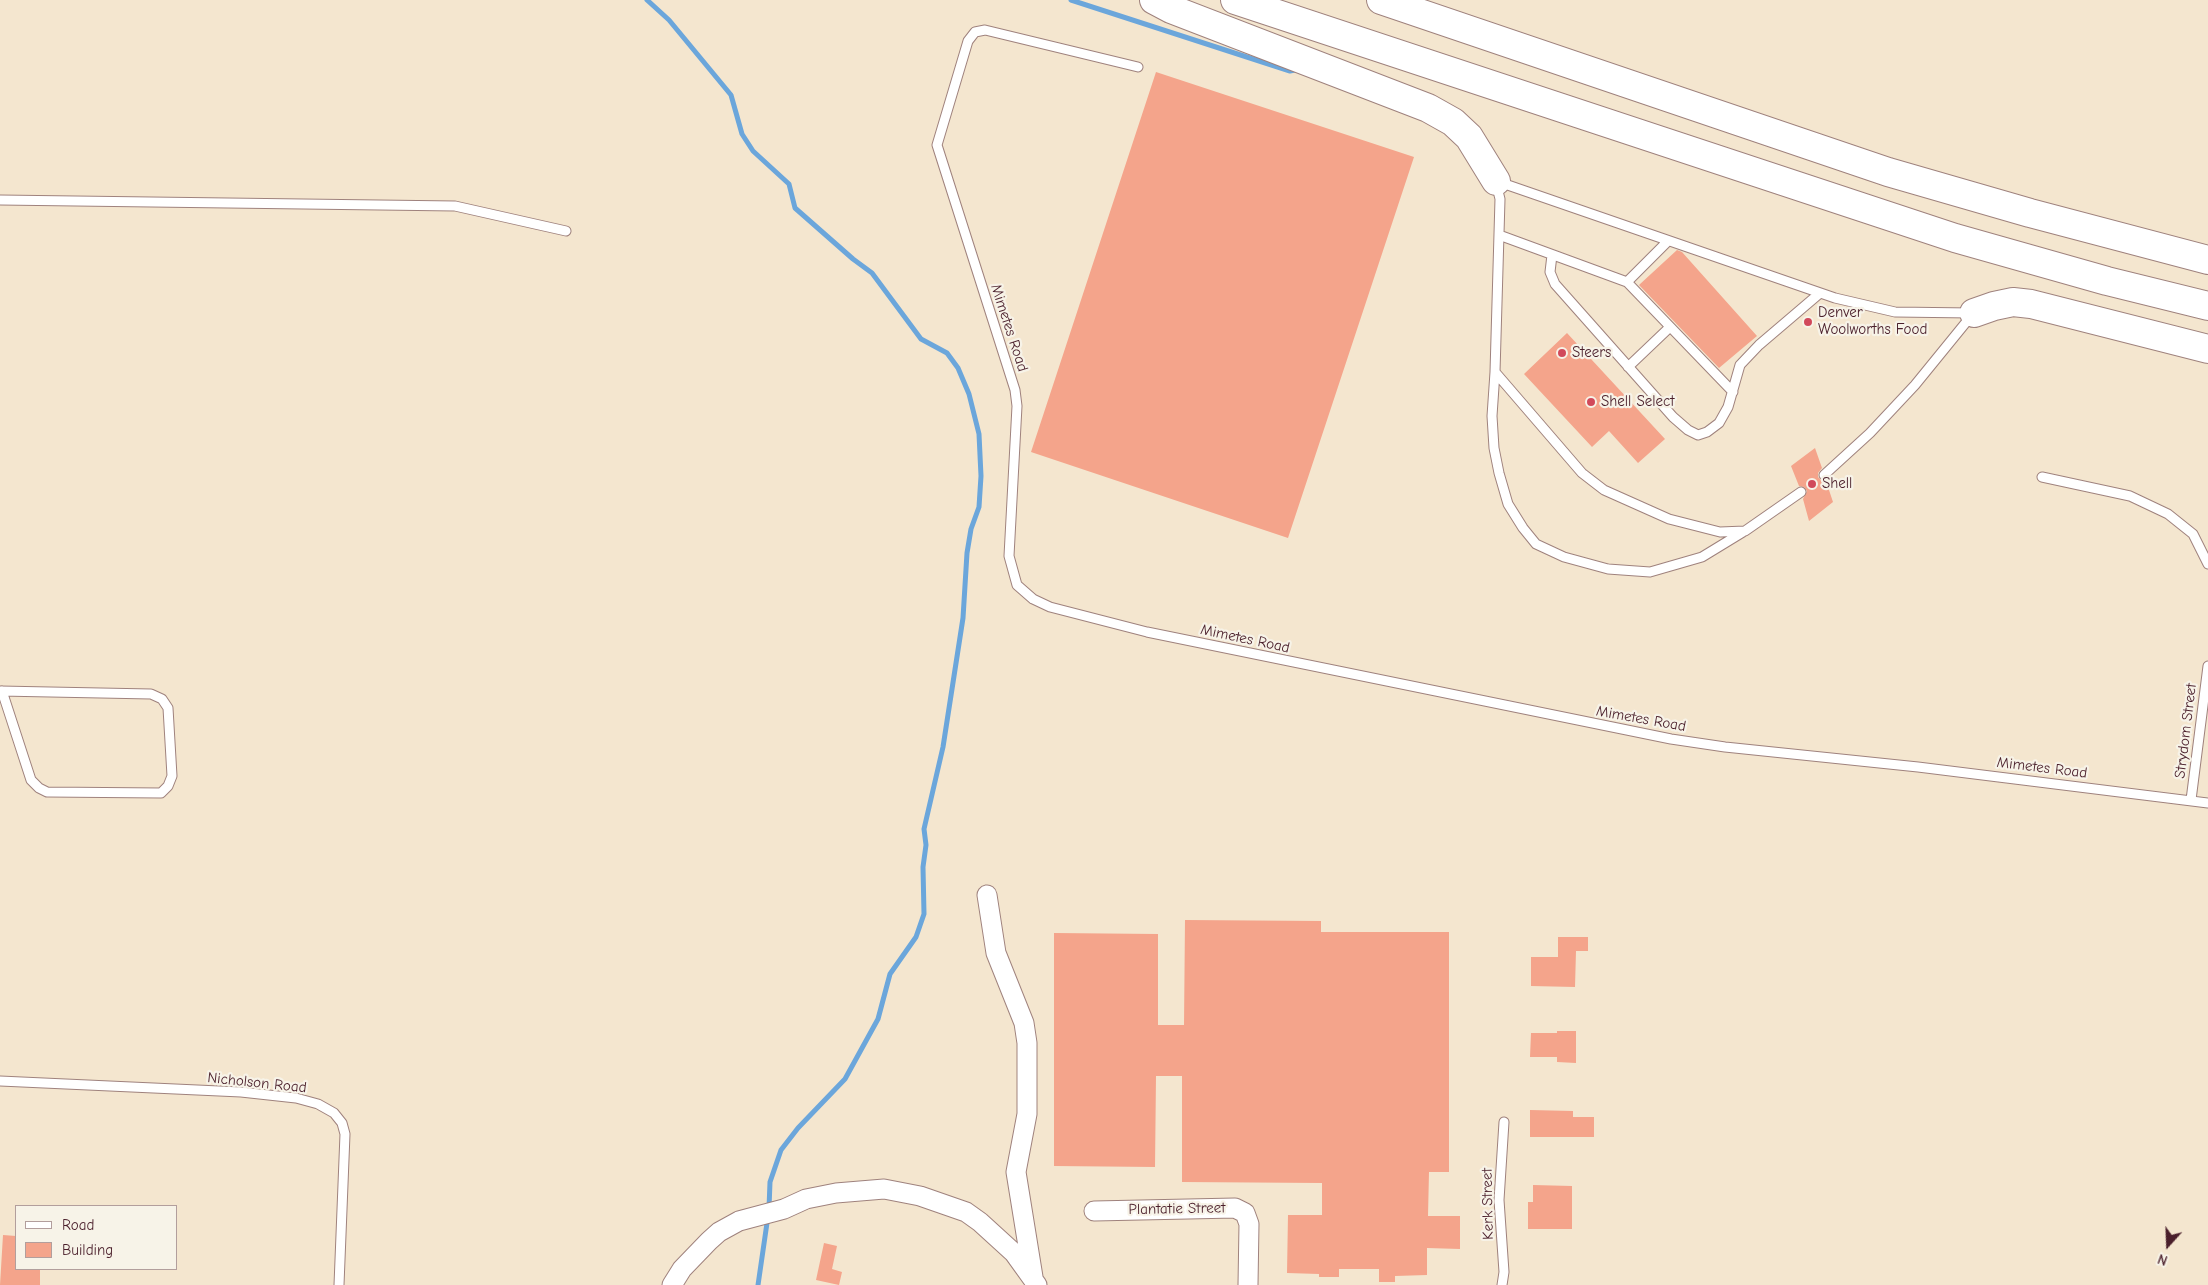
<!DOCTYPE html>
<html>
<head>
<meta charset="utf-8">
<style>
	body { margin:0 }
	#map { position:relative; width:2208px; height:1285px; overflow:hidden; background:#f4e6cf; font-family:"Comic Neue",sans-serif }
	canvas { display:block }
	.legend { position:absolute; left:15px; top:1205px; width:162px; height:65px; box-sizing:border-box; background:#f7f3e8; border:1px solid #b29e9c; margin:0; padding:6px 9px; list-style:none; font-size:15px; color:#4a1f2b }
	.legend li { display:flex; align-items:center; gap:10px; height:25px }
	.legend b { width:25px; border:1px solid #b29e9c }
	.north { position:absolute; left:2143px; top:1220px; width:50px; height:50px; -webkit-text-stroke:4px #f7f3e8; paint-order:stroke; rotate:200deg; font-size:14px; font-weight:700; line-height:20px; text-align:center; color:#4a1f2b }
	.north::after { content:''; display:block; margin:auto; width:18px; height:22px; background:#4a1f2b; clip-path:polygon(50% 0,100% 100%,50% 72%,0 100%) }
</style>
</head>
<body>
<div id="map">
<canvas width="2208" height="1285"></canvas>
<ul class="legend">
<li><b style="height:6px;background:#fff"></b>Road</li>
<li><b style="height:14px;background:#f4a48b"></b>Building</li>
</ul>
<div class="north">N</div>
</div>
<script>
const c = document.querySelector('canvas').getContext('2d');
c.lineJoin = 'round';
function toPath(rows) {
  const path = new Path2D();
  for (const r of rows) {
    path.moveTo(r[0], r[1]);
    for (let i = 2; i < r.length; i += 2) path.lineTo(r[i], r[i + 1]);
  }
  return path;
}
function trace(path, color, width, dash) {
  c.strokeStyle = color;
  c.lineWidth = width;
  c.lineCap = dash ? 'butt' : 'round';
  c.setLineDash(dash || []);
  c.stroke(path);
}
function paint(path, color) {
  c.fillStyle = color;
  c.fill(path, 'evenodd');
}
function drawText(font, color, halo, rows, align = 'center') {
  c.font = font + ' "Comic Neue",sans-serif';
  c.lineWidth = 4.5;
  c.setLineDash([]);
  c.textBaseline = 'middle';
  c.strokeStyle = halo;
  c.fillStyle = color;
  for (const [text, x, y, turn = 0] of rows) {
    c.save();
    c.translate(x, y);
    c.rotate((+turn || 0) * Math.PI / 180);
    c.textAlign = isNaN(turn) ? turn : align;
    if (halo) c.strokeText(text, 0, 0);
    c.fillText(text, 0, 0);
    c.restore();
  }
}
trace(toPath([
	[647,0,669,20,731,95,742,134,753,151,789,184,795,208,853,259,872,273,921,339,947,353,958,368,969,394,979,434,981,476,979,507,971,529,967,553,963,618,943,747,924,829,926,845,923,867,924,914,916,937,890,974,878,1019,845,1079,798,1128,781,1150,770,1182,769,1208],
	[1071,0,1290,71,1295,70,1298,67],
	[758,1285,768,1216]
]), '#6ba6db', 5);
paint(toPath([
	[1156,72,1414,157,1288,538,1031,452],
	[1677,250,1682,252,1757,336,1719,368,1639,285],
	[1567,333,1665,439,1638,463,1609,431,1592,447,1524,374],
	[1815,448,1822,468,1818,473,1818,477,1822,481,1826,481,1833,502,1809,521,1803,499,1807,491,1804,487,1799,486,1791,466],
	[1185,920,1321,921,1321,932,1449,932,1449,1172,1429,1172,1428,1216,1460,1216,1460,1249,1427,1248,1427,1275,1395,1276,1395,1282,1379,1282,1379,1269,1339,1269,1339,1277,1319,1277,1319,1274,1287,1273,1288,1215,1322,1215,1322,1183,1182,1182,1182,1076,1156,1076,1155,1167,1054,1166,1054,933,1158,934,1158,1025,1184,1025],
	[1558,937,1588,937,1588,951,1576,951,1575,987,1531,986,1531,957,1558,957],
	[1557,1031,1576,1031,1576,1063,1557,1062,1557,1057,1530,1057,1531,1033,1557,1033],
	[1530,1110,1573,1111,1573,1117,1594,1117,1594,1137,1530,1137],
	[1533,1185,1572,1186,1572,1229,1528,1229,1528,1202,1533,1202],
	[3,1235,16,1236,16,1269,40,1269,40,1285,0,1285],
	[824,1243,837,1246,832,1269,842,1272,839,1285,816,1280]
]), '#f4a48b');
const lane = toPath([
	[1138,67,985,30,975,32,968,41,937,145,1015,390,1017,406,1009,556,1017,585,1033,599,1050,607,1147,632,1671,739,1725,747,1918,767,2208,803],
	[1499,182,1835,298,1895,312,1972,313],
	[1496,183,1500,199,1495,372,1582,473,1604,490,1669,519,1720,532,1745,531,1801,492],
	[0,200,455,206,566,231],
	[1499,235,1627,282,1733,392],
	[1552,255,1550,272,1555,284,1673,417,1688,430,1698,435,1707,432,1719,423,1728,407,1740,365,1759,345,1820,293],
	[1627,282,1668,241],
	[1628,367,1670,327],
	[1495,372,1492,416,1494,448,1499,473,1508,504,1523,528,1536,544,1564,557,1608,569,1650,572,1702,557,1743,532],
	[1824,475,1870,433,1915,385,1972,315],
	[2042,477,2130,496,2168,514,2193,534,2208,564],
	[0,691,151,694,162,699,168,708,172,776,168,786,161,793,47,792,39,788,31,780,2,691],
	[2191,800,2208,666],
	[0,1081,241,1092,296,1098,318,1104,334,1113,342,1123,345,1134,339,1285],
	[1502,1285,1504,1272,1499,1200,1504,1122]
]);
const street = toPath([
	[987,895,996,953,1024,1023,1027,1043,1027,1114,1016,1172,1033,1277],
	[1094,1211,1235,1208,1245,1213,1249,1224,1248,1285],
	[672,1285,682,1269,709,1241,719,1232,739,1221,784,1209,806,1199,836,1193,884,1189,920,1196,966,1212,980,1222,1014,1253,1037,1285]
]);
const highway = toPath([
	[1154,0,1171,9,1428,108,1453,122,1469,137,1496,181],
	[1235,0,1955,238,2107,281,2208,306],
	[1381,0,1888,172,2030,213,2208,260],
	[1974,313,1994,306,2013,302,2031,304,2208,349]
]);
trace(lane, '#9f827d', 11);
trace(street, '#9f827d', 21);
trace(highway, '#9f827d', 30);
trace(lane, '#fff', 9);
trace(street, '#fff', 19);
trace(highway, '#fff', 28);
for (const [x, y, r, color] of [
	[1808,322,5,"#d1495b"],
	[1562,353,5,"#d1495b"],
	[1591,402,5,"#d1495b"],
	[1812,484,5,"#d1495b"]
]) {
  const dot = new Path2D();
  dot.arc(x, y, r, 0, 2 * Math.PI);
  c.fillStyle = color;
  c.fill(dot);
  trace(dot, '#f7f3e8', 2);
}
drawText('15px', '#4a1f2b', '#f7f3e8', [
	["Denver",1818,313],
	["Woolworths Food",1818,330],
	["Steers",1572,353],
	["Shell Select",1601,402],
	["Shell",1822,484]
], 'left');
drawText('15px', '#4a1f2b', '#f7f3e8', [
	["Mimetes Road",1009,328,72],
	["Mimetes Road",1245,639,12],
	["Mimetes Road",1641,719,10],
	["Strydom Street",2186,731,-83],
	["Mimetes Road",2042,768,7],
	["Nicholson Road",257,1083,6],
	["Kerk Street",1488,1204,-91],
	["Plantatie Street",1177,1209,-1]
]);
</script>
</body>
</html>
